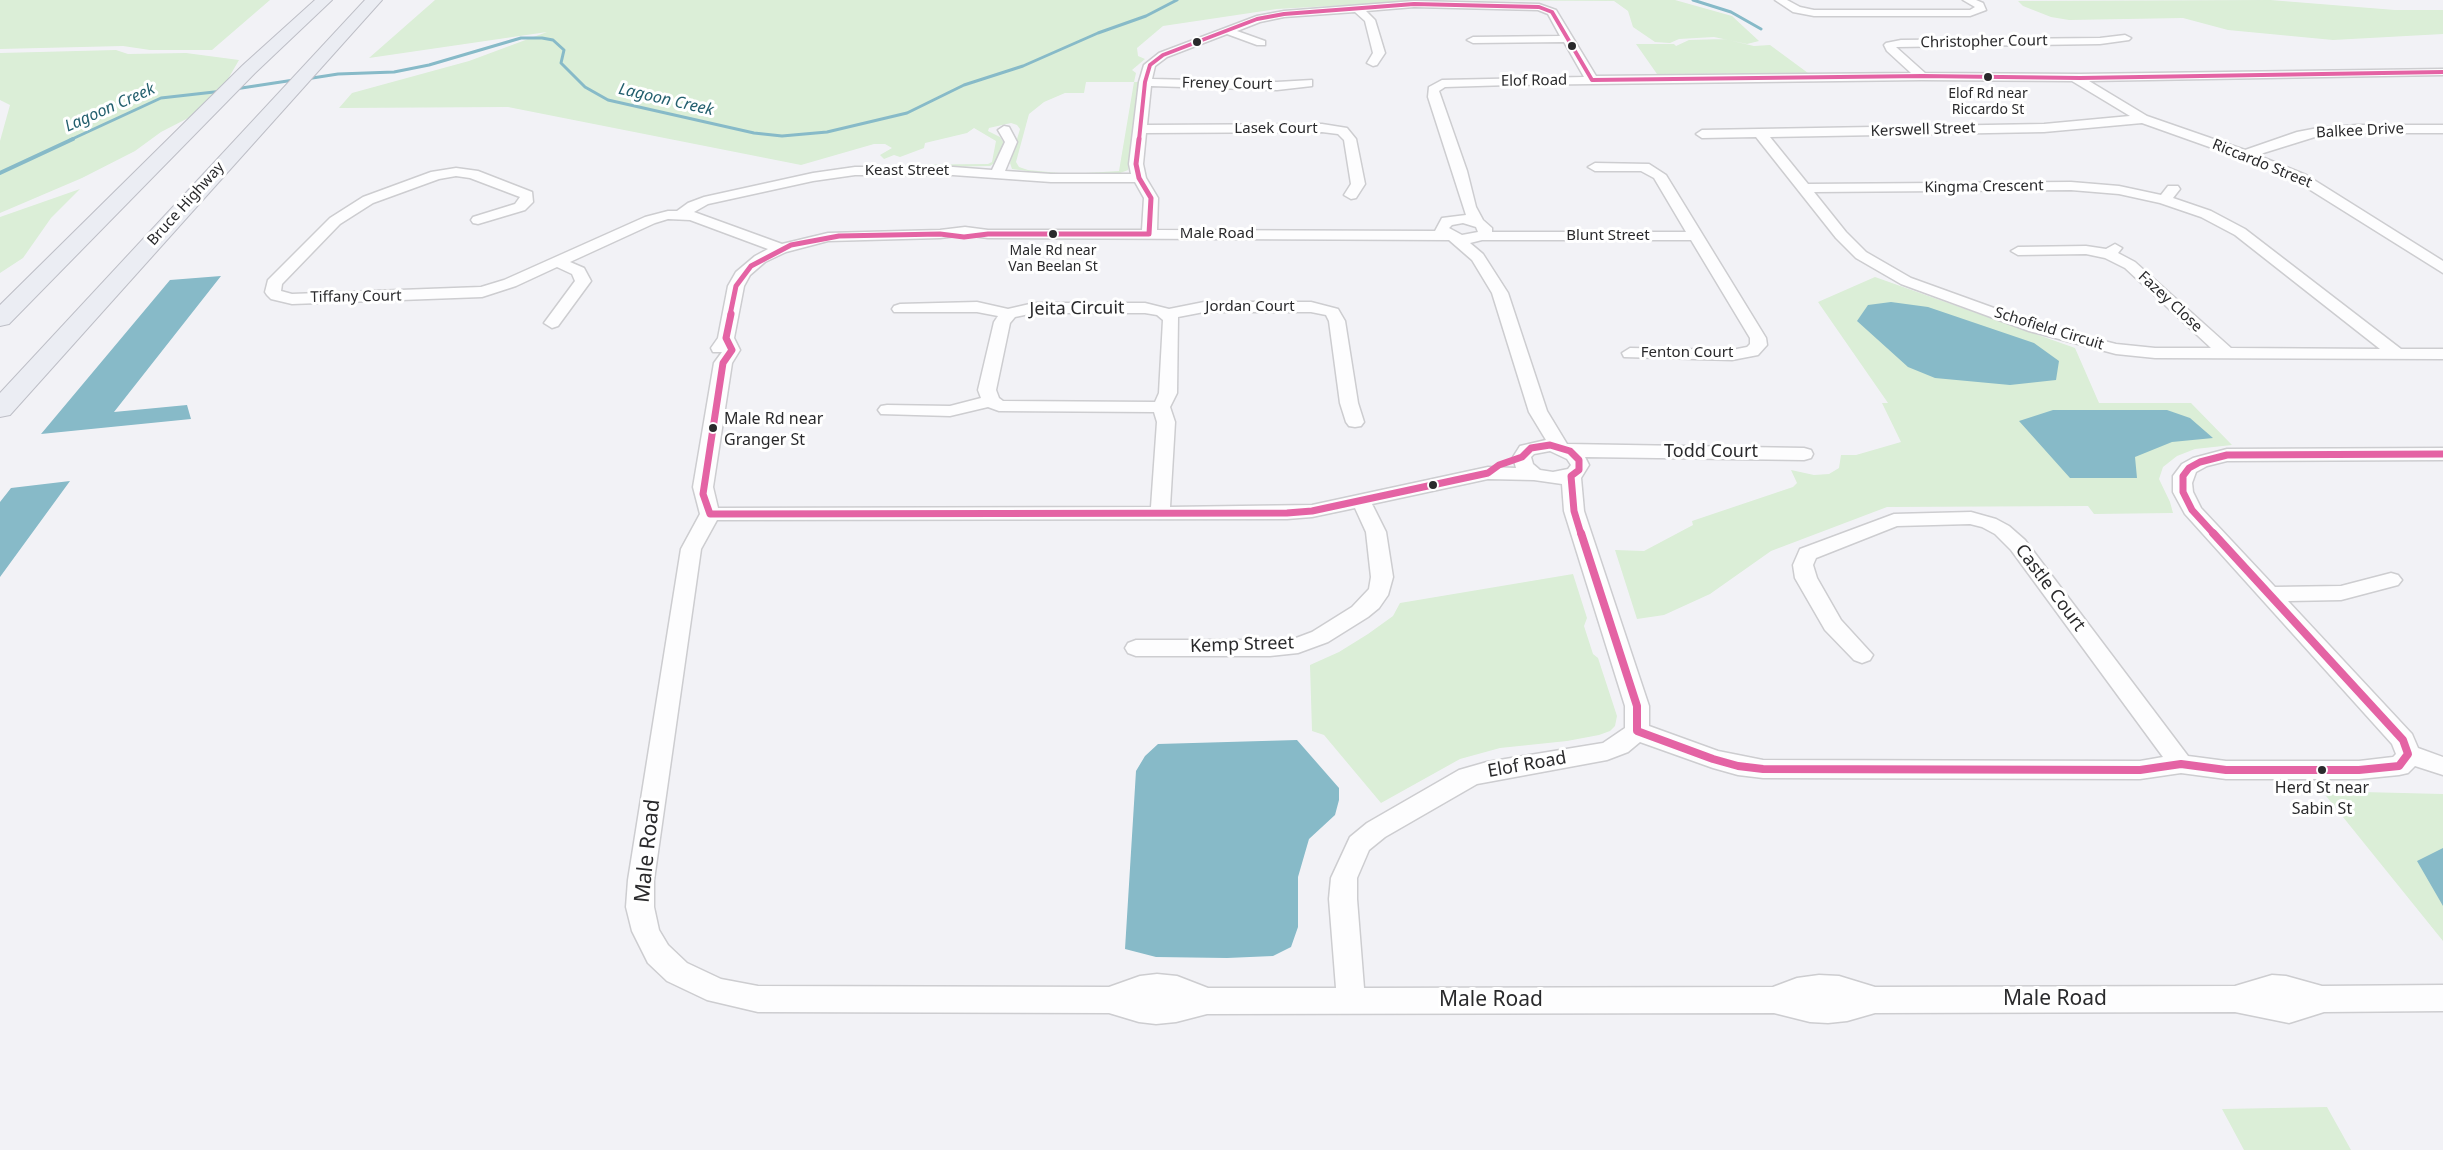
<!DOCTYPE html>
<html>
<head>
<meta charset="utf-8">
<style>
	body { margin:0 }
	canvas { display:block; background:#f2f2f6 }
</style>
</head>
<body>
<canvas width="2443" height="1150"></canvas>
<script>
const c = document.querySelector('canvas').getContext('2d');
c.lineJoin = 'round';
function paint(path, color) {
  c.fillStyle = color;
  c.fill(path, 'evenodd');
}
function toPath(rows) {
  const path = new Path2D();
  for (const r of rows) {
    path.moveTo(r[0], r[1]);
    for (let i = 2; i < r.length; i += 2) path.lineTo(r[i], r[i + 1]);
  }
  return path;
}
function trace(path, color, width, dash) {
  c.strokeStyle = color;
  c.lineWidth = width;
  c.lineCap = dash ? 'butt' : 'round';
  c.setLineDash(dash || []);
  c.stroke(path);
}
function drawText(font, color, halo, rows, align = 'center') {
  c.font = font + ' "Noto Sans",sans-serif';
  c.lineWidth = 6;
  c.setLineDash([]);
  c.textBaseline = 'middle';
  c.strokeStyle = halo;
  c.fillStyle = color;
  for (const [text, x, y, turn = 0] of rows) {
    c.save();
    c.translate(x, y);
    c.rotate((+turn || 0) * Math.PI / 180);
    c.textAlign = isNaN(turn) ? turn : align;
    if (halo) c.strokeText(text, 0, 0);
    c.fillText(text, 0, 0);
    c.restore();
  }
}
paint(toPath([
	[0,0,270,0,212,50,150,50,123,46,0,49],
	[435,0,1675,0,1732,16,1759,41,1747,44,1714,37,1679,39,1670,43,1655,42,1633,27,1628,11,1614,1,1436,0,1277,9,1163,26,1137,48,1138,56,1145,59,1132,70,1136,73,1134,82,1139,82,1128,170,1115,175,1058,175,1012,169,1010,163,1020,129,1017,125,1011,123,989,128,988,131,1000,137,1004,143,999,160,990,166,884,168,886,165,988,164,992,162,996,141,974,128,967,133,925,143,924,148,900,157,894,155,884,159,880,155,892,148,885,144,874,144,801,165,508,107,339,108,352,93,469,61,547,32,369,58],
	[1086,82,1134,82,1119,171,1069,174,1028,170,1019,167,1016,162,1029,114,1044,102,1065,93,1084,93],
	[2270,0,2395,10,2443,10,2443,34,2333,40,2228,30,2183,18,2069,20,2051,17,2023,6,2018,1],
	[1724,39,1754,46,1770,45,1808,73,1657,74,1636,44,1674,44,1676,46,1689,40],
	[116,50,128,54,186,53,239,60,224,86,198,113,161,132,135,151,82,178,0,213,0,141,10,105,0,100,0,53],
	[80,189,51,218,23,258,0,273,0,217],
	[1875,277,2075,348,2099,403,2191,403,2232,445,2195,449,2177,456,2163,467,2159,479,2170,502,2173,513,2094,514,2088,506,1887,507,1771,551,1710,594,1664,615,1637,619,1615,550,1644,551,1693,525,1692,521,1793,487,1797,483,1791,470,1814,475,1829,474,1839,468,1841,455,1856,455,1901,442,1882,403,1888,403,1818,302],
	[1573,574,1587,618,1584,626,1593,654,1598,658,1617,716,1615,726,1610,731,1599,735,1567,741,1500,748,1460,759,1381,803,1324,735,1312,731,1310,665,1339,652,1368,634,1393,616,1400,603],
	[2322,791,2443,794,2443,941],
	[2327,1107,2351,1150,2244,1150,2222,1109]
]), '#dbeed7');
paint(toPath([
	[221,276,114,412,187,405,191,419,41,434,170,280],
	[1891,302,1928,307,2034,343,2059,361,2056,380,2010,385,1935,378,1908,367,1857,321,1868,305],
	[2053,410,2167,410,2190,418,2213,438,2172,442,2135,457,2137,478,2070,478,2019,421],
	[70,481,0,577,0,502,11,488],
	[1297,740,1339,788,1339,800,1335,815,1309,839,1298,877,1298,927,1291,947,1273,956,1227,958,1156,957,1125,949,1136,771,1145,756,1158,744],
	[2443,848,2443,906,2417,861]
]), '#87bac8');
trace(toPath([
	[1693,0,1731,12,1761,29],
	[306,79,338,74,394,72,429,65,521,38,542,38,553,40,564,50,561,63,585,87,608,100,754,133,782,136,827,132,907,113,964,85,1023,66,1098,33,1146,16,1177,0],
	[235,89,294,80],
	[70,140,161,98,223,91]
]), '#87bac8', 3);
trace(toPath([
	[0,173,73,139]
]), '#87bac8', 4);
const minor = toPath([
	[1775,0,1787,0,1800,7,1814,10,1970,10,1975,7,1963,0,1976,0,1983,3,1986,10,1970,16,1814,16,1793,12,1775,0],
	[1414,1,1539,4,1556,10,1596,76,1911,73,1887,51,1884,45,1886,43,1901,40,2100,38,2125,35,2131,38,2129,40,2100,44,1896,47,1925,73,2080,74,2443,69,2443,75,2089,81,2147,116,2245,150,2297,132,2318,128,2357,125,2443,125,2443,133,2357,133,2318,136,2257,155,2306,175,2443,261,2443,273,2296,181,2260,165,2142,123,2044,132,1770,137,1808,184,2071,182,2119,186,2161,195,2168,186,2178,186,2180,189,2173,198,2211,211,2245,229,2401,349,2443,349,2443,359,2155,358,2116,354,2029,331,1901,284,1856,258,1836,238,1756,137,1702,138,1696,134,1702,130,2044,124,2130,116,2072,81,1922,80,1510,85,1445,87,1439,91,1467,171,1476,207,1483,220,1492,228,1492,232,1686,232,1654,178,1641,171,1595,171,1588,167,1595,163,1649,164,1666,175,1766,338,1767,345,1758,355,1732,360,1624,357,1622,353,1630,348,1732,350,1747,347,1750,344,1750,338,1691,240,1482,240,1470,243,1483,254,1508,293,1547,411,1567,444,1804,448,1811,450,1813,454,1811,458,1804,460,1585,457,1589,465,1581,478,1584,511,1649,706,1649,726,1718,751,1763,760,2140,761,2163,757,2011,550,1995,534,1982,527,1970,524,1897,526,1816,558,1813,565,1817,578,1841,620,1873,655,1870,660,1862,663,1854,660,1825,630,1795,578,1793,565,1800,549,1894,514,1971,512,1996,519,2009,526,2025,540,2188,756,2226,761,2359,761,2393,757,2396,754,2392,744,2185,514,2173,492,2173,476,2182,464,2193,458,2227,449,2443,448,2443,460,2227,461,2207,466,2196,472,2192,483,2193,492,2201,508,2275,587,2341,586,2391,573,2398,575,2402,580,2398,585,2341,600,2288,601,2412,734,2418,748,2443,757,2443,775,2415,766,2408,773,2399,775,2359,779,2226,779,2181,773,2140,779,1763,778,1738,775,1713,768,1640,742,1628,752,1607,760,1477,784,1385,837,1369,850,1357,878,1357,899,1364,988,1773,987,1797,978,1819,975,1839,976,1875,987,2235,986,2272,975,2286,976,2322,986,2443,985,2443,1011,2324,1012,2289,1023,2235,1012,1875,1013,1847,1021,1828,1023,1810,1022,1774,1013,1207,1014,1176,1022,1156,1024,1139,1022,1109,1013,758,1012,707,1000,667,981,648,963,632,931,626,907,628,880,681,549,700,514,693,487,714,363,722,352,713,352,711,348,718,338,728,286,736,272,755,256,768,249,690,220,668,219,655,223,570,262,584,268,591,281,558,326,552,328,544,323,575,281,572,274,557,267,516,286,482,297,292,304,271,299,267,295,265,292,268,280,330,218,363,197,431,172,456,168,478,171,532,192,533,202,525,210,478,224,473,223,471,220,473,217,515,204,520,197,470,178,456,176,439,179,373,203,340,224,282,284,281,291,292,294,481,287,504,280,645,217,668,211,677,211,688,203,704,197,813,173,855,167,953,167,992,170,1005,142,998,130,1004,126,1009,127,1017,142,1005,171,1051,174,1131,174,1129,164,1139,82,1144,65,1159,53,1257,16,1284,11,1414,1],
	[1414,7,1538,10,1548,14,1560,36,1473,37,1467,40,1473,43,1564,42,1584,77,1442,80,1429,87,1428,97,1466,215,1442,218,1435,231,1157,230,1158,198,1146,178,1143,164,1146,133,1322,132,1338,134,1344,140,1351,184,1344,195,1351,199,1356,198,1365,184,1356,139,1347,128,1322,124,1147,125,1151,86,1277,90,1312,86,1312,80,1277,82,1152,79,1155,66,1167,57,1227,34,1257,45,1265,45,1265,41,1237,31,1260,22,1284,17,1355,12,1365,21,1373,53,1367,63,1373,66,1377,65,1385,53,1375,20,1366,11,1414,7],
	[855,175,953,175,1051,182,1135,182,1144,198,1142,230,988,230,965,227,940,230,828,233,782,244,694,212,708,204,813,181,855,175],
	[2071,190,2119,194,2160,203,2201,217,2235,235,2380,349,2231,348,2135,262,2118,253,2122,248,2115,244,2106,249,2086,246,2018,247,2011,251,2018,255,2086,254,2105,258,2125,268,2211,348,2155,348,2116,344,2041,325,1911,278,1866,252,1846,232,1814,192,2071,190],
	[1463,223,1476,227,1478,232,1462,235,1449,228,1452,225,1463,223],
	[965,235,988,238,1449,240,1472,260,1492,293,1529,412,1546,440,1520,446,1513,457,1516,468,1488,467,1312,505,1170,507,1175,422,1170,407,1177,393,1178,317,1204,312,1311,312,1326,315,1329,321,1340,403,1346,422,1349,426,1355,427,1361,426,1364,422,1358,403,1345,321,1338,309,1311,302,1204,302,1169,309,1145,303,1034,303,1008,309,977,302,900,304,894,306,892,309,894,312,977,312,998,316,994,322,978,390,981,398,950,406,887,405,881,406,878,410,881,414,950,416,988,407,999,411,1154,412,1157,422,1151,507,718,508,713,487,732,363,740,350,734,338,744,286,750,275,765,262,786,252,828,241,940,238,965,235],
	[1034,313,1145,313,1157,315,1163,320,1159,393,1155,402,1003,401,999,398,996,390,1010,323,1015,317,1034,313],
	[1550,451,1567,459,1571,465,1568,469,1553,472,1540,470,1533,464,1531,457,1534,454,1550,451],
	[1488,479,1534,480,1562,484,1564,511,1625,706,1625,728,1603,743,1487,762,1459,770,1367,823,1350,837,1331,878,1329,899,1336,988,1208,988,1177,976,1157,974,1140,976,1109,987,758,986,721,979,687,963,668,945,659,930,654,907,654,880,701,549,717,520,1287,519,1312,517,1355,508,1366,532,1371,577,1369,589,1352,607,1312,632,1296,638,1270,640,1136,640,1128,643,1125,648,1128,653,1136,656,1270,656,1298,653,1328,642,1368,617,1379,608,1388,595,1393,577,1386,532,1372,504,1488,479]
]);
const highway = toPath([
	[315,0,332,0,255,73,9,324,0,326,0,305,243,65,315,0],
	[365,0,382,0,10,415,0,417,0,393,365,0]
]);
trace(minor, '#cdcdd0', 3);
trace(highway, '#bebfc7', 2);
paint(minor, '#fdfdfe');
paint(highway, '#ebedf3');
trace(toPath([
	[1139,140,1145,82,1150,65,1163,55,1257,19,1284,14,1414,4,1539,7,1552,12,1592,80,1922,76,2080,78,2443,72]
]), '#e463a4', 4);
trace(toPath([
	[730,315,736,286,751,266,791,245,839,236,940,234,964,237,988,234,1149,234,1151,198,1139,178,1136,164,1139,139]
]), '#e463a4', 5);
trace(toPath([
	[731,314,726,338,732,350,723,363,703,494,710,514,1287,513,1312,511,1488,473,1499,465,1522,457,1531,448,1550,445,1570,451,1579,460,1579,470,1571,476,1574,511,1581,534],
	[2214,534,2192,510,2183,492,2183,476,2189,468,2200,462,2227,455,2443,454]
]), '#e463a4', 7);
trace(toPath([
	[1581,533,1637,706,1637,731,1713,759,1738,766,1763,769,2140,770,2181,764,2226,770,2359,770,2399,766,2408,754,2403,740,2213,533]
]), '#e463a4', 8);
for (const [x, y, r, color] of [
	[1197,42,5,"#2a2a2c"],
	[1572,46,5,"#2a2a2c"],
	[1988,77,5,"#2a2a2c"],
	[1053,234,5,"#2a2a2c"],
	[713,428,5,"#2a2a2c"],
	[1433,485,5,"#2a2a2c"],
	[2322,770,5,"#2a2a2c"]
]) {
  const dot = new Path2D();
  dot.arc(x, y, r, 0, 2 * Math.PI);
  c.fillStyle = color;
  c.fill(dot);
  trace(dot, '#fff', 2);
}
drawText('14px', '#2a2a2c', '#fff', [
	["Elof Rd near",1988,94],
	["Riccardo St",1988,110],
	["Male Rd near",1053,251],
	["Van Beelan St",1053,267]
]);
drawText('15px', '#2a2a2c', '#fff', [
	["Christopher Court",1984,42,-1],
	["Elof Road",1534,81,-1],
	["Freney Court",1227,84,1],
	["Lasek Court",1276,129],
	["Kerswell Street",1923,130,-2],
	["Balkee Drive",2360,131,-3],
	["Riccardo Street",2262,164,22],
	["Keast Street",907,171],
	["Kingma Crescent",1984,187,-1],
	["Bruce Highway",186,204,-48],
	["Male Road",1217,234],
	["Blunt Street",1608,236],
	["Tiffany Court",356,297,-1],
	["Fazey Close",2170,302,43],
	["Jordan Court",1250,307],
	["Schofield Circuit",2049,329,17],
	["Fenton Court",1687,353]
]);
drawText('italic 16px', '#235f6e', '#fff', [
	["Lagoon Creek",666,100,13],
	["Lagoon Creek",110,108,-24]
]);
drawText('16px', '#2a2a2c', '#fff', [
	["Male Rd near",724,419],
	["Granger St",724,440],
	["Herd St near",2322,788,"center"],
	["Sabin St",2322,809,"center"]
], 'left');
drawText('18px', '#2a2a2c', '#fff', [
	["Jeita Circuit",1077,309,-1],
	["Todd Court",1711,452],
	["Castle Court",2050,588,53],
	["Kemp Street",1242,645,-2],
	["Elof Road",1527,765,-10]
]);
drawText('21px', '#2a2a2c', '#fff', [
	["Male Road",648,851,-84],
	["Male Road",2055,999],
	["Male Road",1491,1000]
]);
</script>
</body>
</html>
